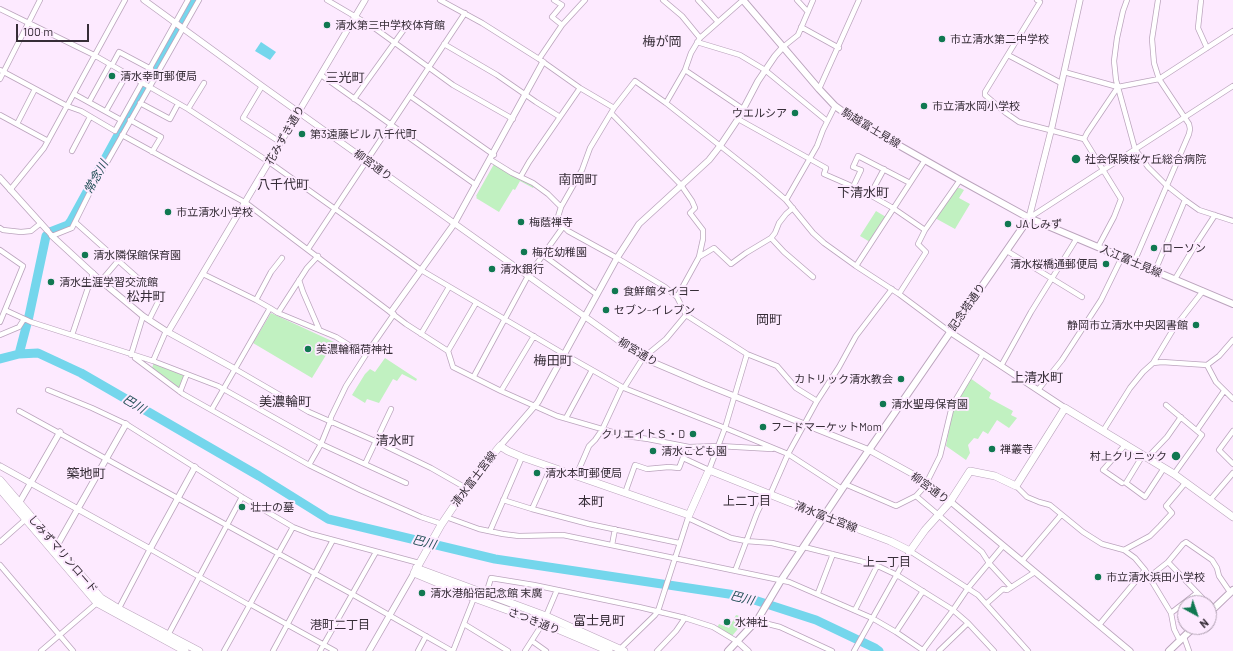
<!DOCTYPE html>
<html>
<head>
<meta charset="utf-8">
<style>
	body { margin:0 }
	#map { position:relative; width:1233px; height:651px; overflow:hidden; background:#fdeaff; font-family:Barlow,sans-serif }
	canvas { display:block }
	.north { position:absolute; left:1177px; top:595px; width:40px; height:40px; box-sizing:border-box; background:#fdeaff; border:1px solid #ad9eaf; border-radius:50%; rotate:140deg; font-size:11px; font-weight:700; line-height:16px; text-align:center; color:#362d37 }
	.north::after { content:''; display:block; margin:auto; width:14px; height:18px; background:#107851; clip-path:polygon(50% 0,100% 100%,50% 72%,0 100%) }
	.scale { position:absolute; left:16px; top:24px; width:73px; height:18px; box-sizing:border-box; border:2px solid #362d37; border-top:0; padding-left:5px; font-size:12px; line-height:14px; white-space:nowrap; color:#362d37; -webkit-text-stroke:3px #fdeaff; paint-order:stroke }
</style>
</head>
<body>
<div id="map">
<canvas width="1233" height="651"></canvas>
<div class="north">N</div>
<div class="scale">100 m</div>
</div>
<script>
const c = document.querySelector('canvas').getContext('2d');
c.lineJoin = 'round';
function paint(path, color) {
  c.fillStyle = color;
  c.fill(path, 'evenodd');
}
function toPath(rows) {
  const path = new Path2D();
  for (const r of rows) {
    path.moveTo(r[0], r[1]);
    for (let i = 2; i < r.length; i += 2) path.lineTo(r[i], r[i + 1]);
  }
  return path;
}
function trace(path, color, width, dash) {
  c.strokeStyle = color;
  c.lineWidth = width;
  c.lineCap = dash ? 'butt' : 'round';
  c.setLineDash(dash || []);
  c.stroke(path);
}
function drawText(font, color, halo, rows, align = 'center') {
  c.font = font + ' Barlow,"Noto Sans JP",sans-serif';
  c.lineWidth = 4;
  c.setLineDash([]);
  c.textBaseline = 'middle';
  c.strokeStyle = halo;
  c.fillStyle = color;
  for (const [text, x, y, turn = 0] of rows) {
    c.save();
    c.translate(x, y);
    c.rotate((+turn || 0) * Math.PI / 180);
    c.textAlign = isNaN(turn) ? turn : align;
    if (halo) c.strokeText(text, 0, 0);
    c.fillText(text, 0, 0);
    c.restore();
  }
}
paint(toPath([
	[494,164,535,185,533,188,520,181,515,190,513,189,499,212,476,198,477,197,476,196],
	[957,188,960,188,964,190,959,198,970,204,955,229,935,218],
	[876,211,886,217,870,242,860,236],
	[271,313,334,342,312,378,253,343],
	[385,358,417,379,416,381,402,374,397,381,393,379,379,403,367,399,365,403,352,395,365,374,370,369,375,372],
	[154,362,185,375,179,389,152,368],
	[970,378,991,393,989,398,1013,411,1011,415,1017,418,1009,428,997,420,988,434,983,431,978,439,974,438,968,445,970,453,966,460,946,446,953,408],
	[736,615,747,618,732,636,717,628,719,624,729,628]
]), '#c1f1c1');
paint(toPath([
	[261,42,276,52,270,60,255,51]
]), '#74d6ec');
trace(toPath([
	[19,354,29,316,46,236,50,232,68,225,71,221,128,117,194,0],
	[0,359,19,354,38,353,81,373,259,476,328,519,495,559,742,596,816,620,875,648,879,651]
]), '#74d6ec', 9);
const minor = toPath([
	[327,0,373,27,453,85,513,119],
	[440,0,482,23,539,59,580,88,614,108],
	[554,0,562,5,552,17,562,25],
	[663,0,682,16,700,38],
	[698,0,718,22],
	[797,0,808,12],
	[1037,0,1040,2,985,92,985,95,1006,113,1019,122,1084,139,1121,199,1114,217,1098,247],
	[1127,0,1123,11,1117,38,1114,61,1116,80,1135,149,1148,167,1166,185,1185,200,1199,210,1233,221],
	[1201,0,1198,28,1207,48],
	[0,9,94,55,188,109,269,162,421,270,564,354,624,388,725,428,788,454,842,489],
	[801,27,839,48],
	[697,42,740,55,765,70,827,121],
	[444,44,497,75,536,102,560,117],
	[783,47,798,35,813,0],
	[1008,55,1061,83],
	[539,59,562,25,585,0],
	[112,65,119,52,151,69],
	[0,70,67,106,81,111,115,131,188,0],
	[685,70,743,109],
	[1064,72,1118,87,1159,79,1233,31],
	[321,75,476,185],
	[0,79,40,0],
	[262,86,243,118,280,142],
	[819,89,859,0],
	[74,94,121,120],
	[410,96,494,155],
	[354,99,405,28],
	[89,102,110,64],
	[140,103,170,119,178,104],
	[666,103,685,70,691,53,700,38,743,0],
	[188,109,204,83],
	[106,111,127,74],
	[611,113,681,185,692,201,695,208,690,213,703,230,703,239,699,257,677,297],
	[0,115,48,141],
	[738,119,826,168,824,174,847,184,870,195,893,208,925,230,918,244,926,252,899,294],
	[130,120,161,137,152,152],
	[17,124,35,89],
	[122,135,246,203,406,324,448,351,453,367,501,391,557,416,626,436,648,439,689,447,719,446,772,449],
	[1084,139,1087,133,1118,87],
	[72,151,90,117],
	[491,160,512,173,533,183,548,194,561,207],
	[521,176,529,162,580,88],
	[853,187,861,170,853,167,858,156,910,183],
	[10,190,44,148,125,0],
	[870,195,884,169],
	[786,200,817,146,823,130,835,106],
	[1029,218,1233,86],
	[75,222,160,298,149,320],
	[0,228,3,230,21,232,31,231,41,223],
	[47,230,52,236,72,228,89,194,199,0],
	[925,230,960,180],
	[771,238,784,252,813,277],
	[308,249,465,13],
	[0,250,23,266,0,322],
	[1007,251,1082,297],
	[543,255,596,294],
	[699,257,714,248,731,264,746,253,771,238,775,233,779,223,786,214,793,208],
	[1134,262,1189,134,1190,129,1189,124,1159,79,1154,63,1152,39,1158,0],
	[856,266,925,160],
	[1155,271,1185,200],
	[203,274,256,300,270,308],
	[1175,279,1196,244,1215,215],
	[299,280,303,292,319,329],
	[101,281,118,261],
	[256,300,271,272,282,258],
	[5,310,31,322,153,361,218,386,321,444,406,483],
	[278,313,336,337,365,355],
	[421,334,449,287],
	[0,335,19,327,24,319],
	[72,335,93,273],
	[448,351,476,303],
	[747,354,777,366,796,388,817,401],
	[131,355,143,316],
	[135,358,183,394,309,465,360,490,421,517,442,524],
	[153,361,166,331],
	[1153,363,1174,328,1203,291],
	[1207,365,1216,382,1233,399],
	[1001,366,1031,312,1077,238],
	[235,369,309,412,375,441,431,468,466,488],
	[474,376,528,276,563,227],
	[624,388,643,358,666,339,686,315],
	[48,390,92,408,126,424,242,497,293,527,311,534,419,563],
	[1038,390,1062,360,1101,300,1122,257],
	[501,391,534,336],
	[180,392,187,374],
	[1166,405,1202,435,1174,474],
	[212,409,270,308,278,313,307,268,318,256],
	[19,411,352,594,452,651],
	[566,418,592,370],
	[1197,430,1224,391],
	[1103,431,1130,388,1143,372,1153,363,1162,362,1207,365,1219,356,1233,340],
	[1233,431,1219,450,1233,464],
	[1143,455,1126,483,1145,497,1164,468],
	[1148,457,1167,437,1181,417],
	[683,458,709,470,725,428,747,354,686,315,677,297,665,287,617,258,568,231,557,220,561,207,582,170,590,148,614,108,635,81,666,103,757,175,786,200,813,233,824,243,856,266,899,294,950,332],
	[365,464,391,409],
	[309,465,321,444,330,422,331,417,346,386,367,353,394,314],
	[576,476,589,446,595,440,602,430,622,387],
	[1122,483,1103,470,1126,444],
	[845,484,896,506,916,496,982,552,989,563,1011,587],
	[1016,486,1027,497,1039,502,1050,505,1083,532,1102,544,1124,550,1135,558,1145,570,1171,613,1174,629,1180,641],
	[625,493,635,465,647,469,669,467,679,468,687,447],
	[770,495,788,454,817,401,839,367,856,336,892,289],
	[916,496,925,486,940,456,952,406,983,354],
	[503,500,532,509,589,524,679,543],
	[1210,500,1233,473],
	[532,509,551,467],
	[446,517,479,529,503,534,519,536,563,535,789,582,872,618,896,632,924,651],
	[688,518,731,538,746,541,772,543,801,550],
	[490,531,522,457],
	[0,542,26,519],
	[612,545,615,529],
	[804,547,860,561,880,567,897,575,953,610,968,623,994,651],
	[1124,550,1150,536,1160,526,1172,513,1166,506,1186,482],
	[1022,561,1061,515],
	[1168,562,1207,603],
	[0,565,73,651],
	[735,571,757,513,766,494],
	[1149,577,1168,562,1183,544,1186,542,1212,560,1217,568,1219,576,1230,592],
	[818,593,833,554],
	[486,594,491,578,534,585,639,607,685,618,713,627,738,642],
	[250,604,335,651],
	[986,604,1003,589,1007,590,1035,572],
	[118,610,150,549,249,605],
	[855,610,877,566],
	[1171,613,1197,593],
	[546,616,557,590],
	[756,621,780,627,832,651],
	[464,624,508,651],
	[1099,625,1145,570],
	[896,632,923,591],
	[167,637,242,497],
	[1184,637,1189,651],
	[532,641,546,651],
	[619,650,655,615,658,611,689,515],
	[923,650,953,610,968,588,1003,546],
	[41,651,97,603],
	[224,651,293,527],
	[273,651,333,540],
	[320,651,376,552],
	[418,651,426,636],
	[453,651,474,598],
	[525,651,543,623],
	[657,651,676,631,685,618],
	[854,651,910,551,978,595,1028,651],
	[939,651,968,623]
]);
const tertiary = toPath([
	[144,0,262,86,643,358,704,384,869,450,927,482,1130,651],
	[0,178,47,230],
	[1029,218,1051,131,1080,0],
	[52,236,101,281,143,316,166,331,235,369],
	[391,312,454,224,543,62],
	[168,332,365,0],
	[950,332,1065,408],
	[500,446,538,402,617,258,639,224,709,160,720,146,738,119,758,81,775,56,783,47],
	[0,466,150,549,195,467],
	[18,505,60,432],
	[55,549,126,424],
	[738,642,748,651],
	[369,651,414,573]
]);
const secondary = toPath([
	[743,0,819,89,835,106,856,121,960,180,1029,218,1233,304],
	[1209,613,1233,590],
	[728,651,758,619,780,582,842,489,1029,218],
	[1169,651,1194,627]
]);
const primary = toPath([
	[416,568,546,616,624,651],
	[609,651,543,623,474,598,414,573,441,525,466,488,500,446,508,451,522,457,689,515,709,470,824,516,890,541,910,551,925,530,950,502,970,471,995,476,1016,486,1065,408,1174,474,1233,517]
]);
const trunk = toPath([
	[0,480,101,598,119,609,199,651],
	[0,489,97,603,185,651]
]);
trace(minor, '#bba4bd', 6);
trace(tertiary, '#bba4bd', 7);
trace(secondary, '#bba4bd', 8);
trace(primary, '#bba4bd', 8);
trace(trunk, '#bba4bd', 8);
trace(minor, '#fff', 4.5);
trace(tertiary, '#fff', 5.5);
trace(secondary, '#fff', 6);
trace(primary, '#fff', 7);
trace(trunk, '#fff', 7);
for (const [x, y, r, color] of [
	[327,25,4,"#107851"],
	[942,39,4,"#107851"],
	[112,76,4,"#107851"],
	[924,106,4,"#107851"],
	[795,113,4,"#107851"],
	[302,134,4,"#107851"],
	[1076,159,5,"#107851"],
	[168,212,4,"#107851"],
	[521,222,4,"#107851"],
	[1008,224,4,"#107851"],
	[1154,248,4,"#107851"],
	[524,252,4,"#107851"],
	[85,255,4,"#107851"],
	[1106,264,4,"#107851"],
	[492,269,4,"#107851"],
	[51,282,4,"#107851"],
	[615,291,4,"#107851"],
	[606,310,4,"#107851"],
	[1196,325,4,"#107851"],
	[308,349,4,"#107851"],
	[901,379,4,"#107851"],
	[883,404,4,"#107851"],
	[763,427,4,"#107851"],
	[693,434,4,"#107851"],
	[992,449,4,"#107851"],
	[653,451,4,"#107851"],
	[1176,456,5,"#107851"],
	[537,473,4,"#107851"],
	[242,507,4,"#107851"],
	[1098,577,4,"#107851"],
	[422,593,4,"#107851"],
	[727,622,4,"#107851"]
]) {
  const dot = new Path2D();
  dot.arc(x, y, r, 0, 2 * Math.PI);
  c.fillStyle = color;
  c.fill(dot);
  trace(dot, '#fdeaff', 1.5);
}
drawText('11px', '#362d37', '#fdeaff', [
	["清水第三中学校体育館",335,25],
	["市立清水第二中学校",950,39],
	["清水幸町郵便局",120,76],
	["市立清水岡小学校",932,106],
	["ウエルシア",787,113,"right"],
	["第3遠藤ビル 八千代町",310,134],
	["社会保険桜ケ丘総合病院",1085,159],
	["市立清水小学校",176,212],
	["梅蔭禅寺",529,222],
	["JAしみず",1016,224],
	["ローソン",1162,248],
	["梅花幼稚園",532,252],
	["清水隣保館保育園",93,255],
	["清水桜橋通郵便局",1098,264,"right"],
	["清水銀行",500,269],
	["清水生涯学習交流館",59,282],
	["食鮮館タイヨー",623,291],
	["セブン-イレブン",614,310],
	["静岡市立清水中央図書館",1188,325,"right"],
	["美濃輪稲荷神社",316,349],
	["カトリック清水教会",893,379,"right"],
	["清水聖母保育園",891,404],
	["フードマーケットMom",771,427],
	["クリエイトＳ・D",685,434,"right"],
	["禅叢寺",1000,449],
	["清水こども園",661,451],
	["村上クリニック",1167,456,"right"],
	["清水本町郵便局",545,473],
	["壮士の墓",250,507],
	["市立清水浜田小学校",1106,577],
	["清水港船宿記念館 末廣",430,593],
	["水神社",735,622]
], 'left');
drawText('11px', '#362d37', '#fdeaff', [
	["駒越富士見線",871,128,31],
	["花みずき通り",285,135,-60],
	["柳宮通り",373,165,36],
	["入江富士見線",1131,261,23],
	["記念塔通り",967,307,-55],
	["柳宮通り",638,352,31],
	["清水富士宮線",474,479,-53],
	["柳宮通り",930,488,36],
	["清水富士宮線",826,517,21],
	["しみずマリンロード",63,554,49],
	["さつき通り",534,621,21]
]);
drawText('italic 12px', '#234f58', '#fdeaff', [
	["常念川",96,177,-61],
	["巴川",134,404,31],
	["巴川",424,542,14],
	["巴川",742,598,14]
]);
drawText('12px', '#362d37', '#fdeaff', [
	["上二丁目",747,501],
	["上一丁目",887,562],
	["港町二丁目",340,625]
]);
drawText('13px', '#362d37', '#fdeaff', [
	["梅が岡",662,42],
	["三光町",345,78],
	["南岡町",578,180],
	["八千代町",283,185],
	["下清水町",863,193],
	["松井町",146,297],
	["岡町",769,320],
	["梅田町",553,361],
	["上清水町",1037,378],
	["美濃輪町",285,402],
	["清水町",395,441],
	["築地町",86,474],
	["本町",591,502],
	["富士見町",599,621]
]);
</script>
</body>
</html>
